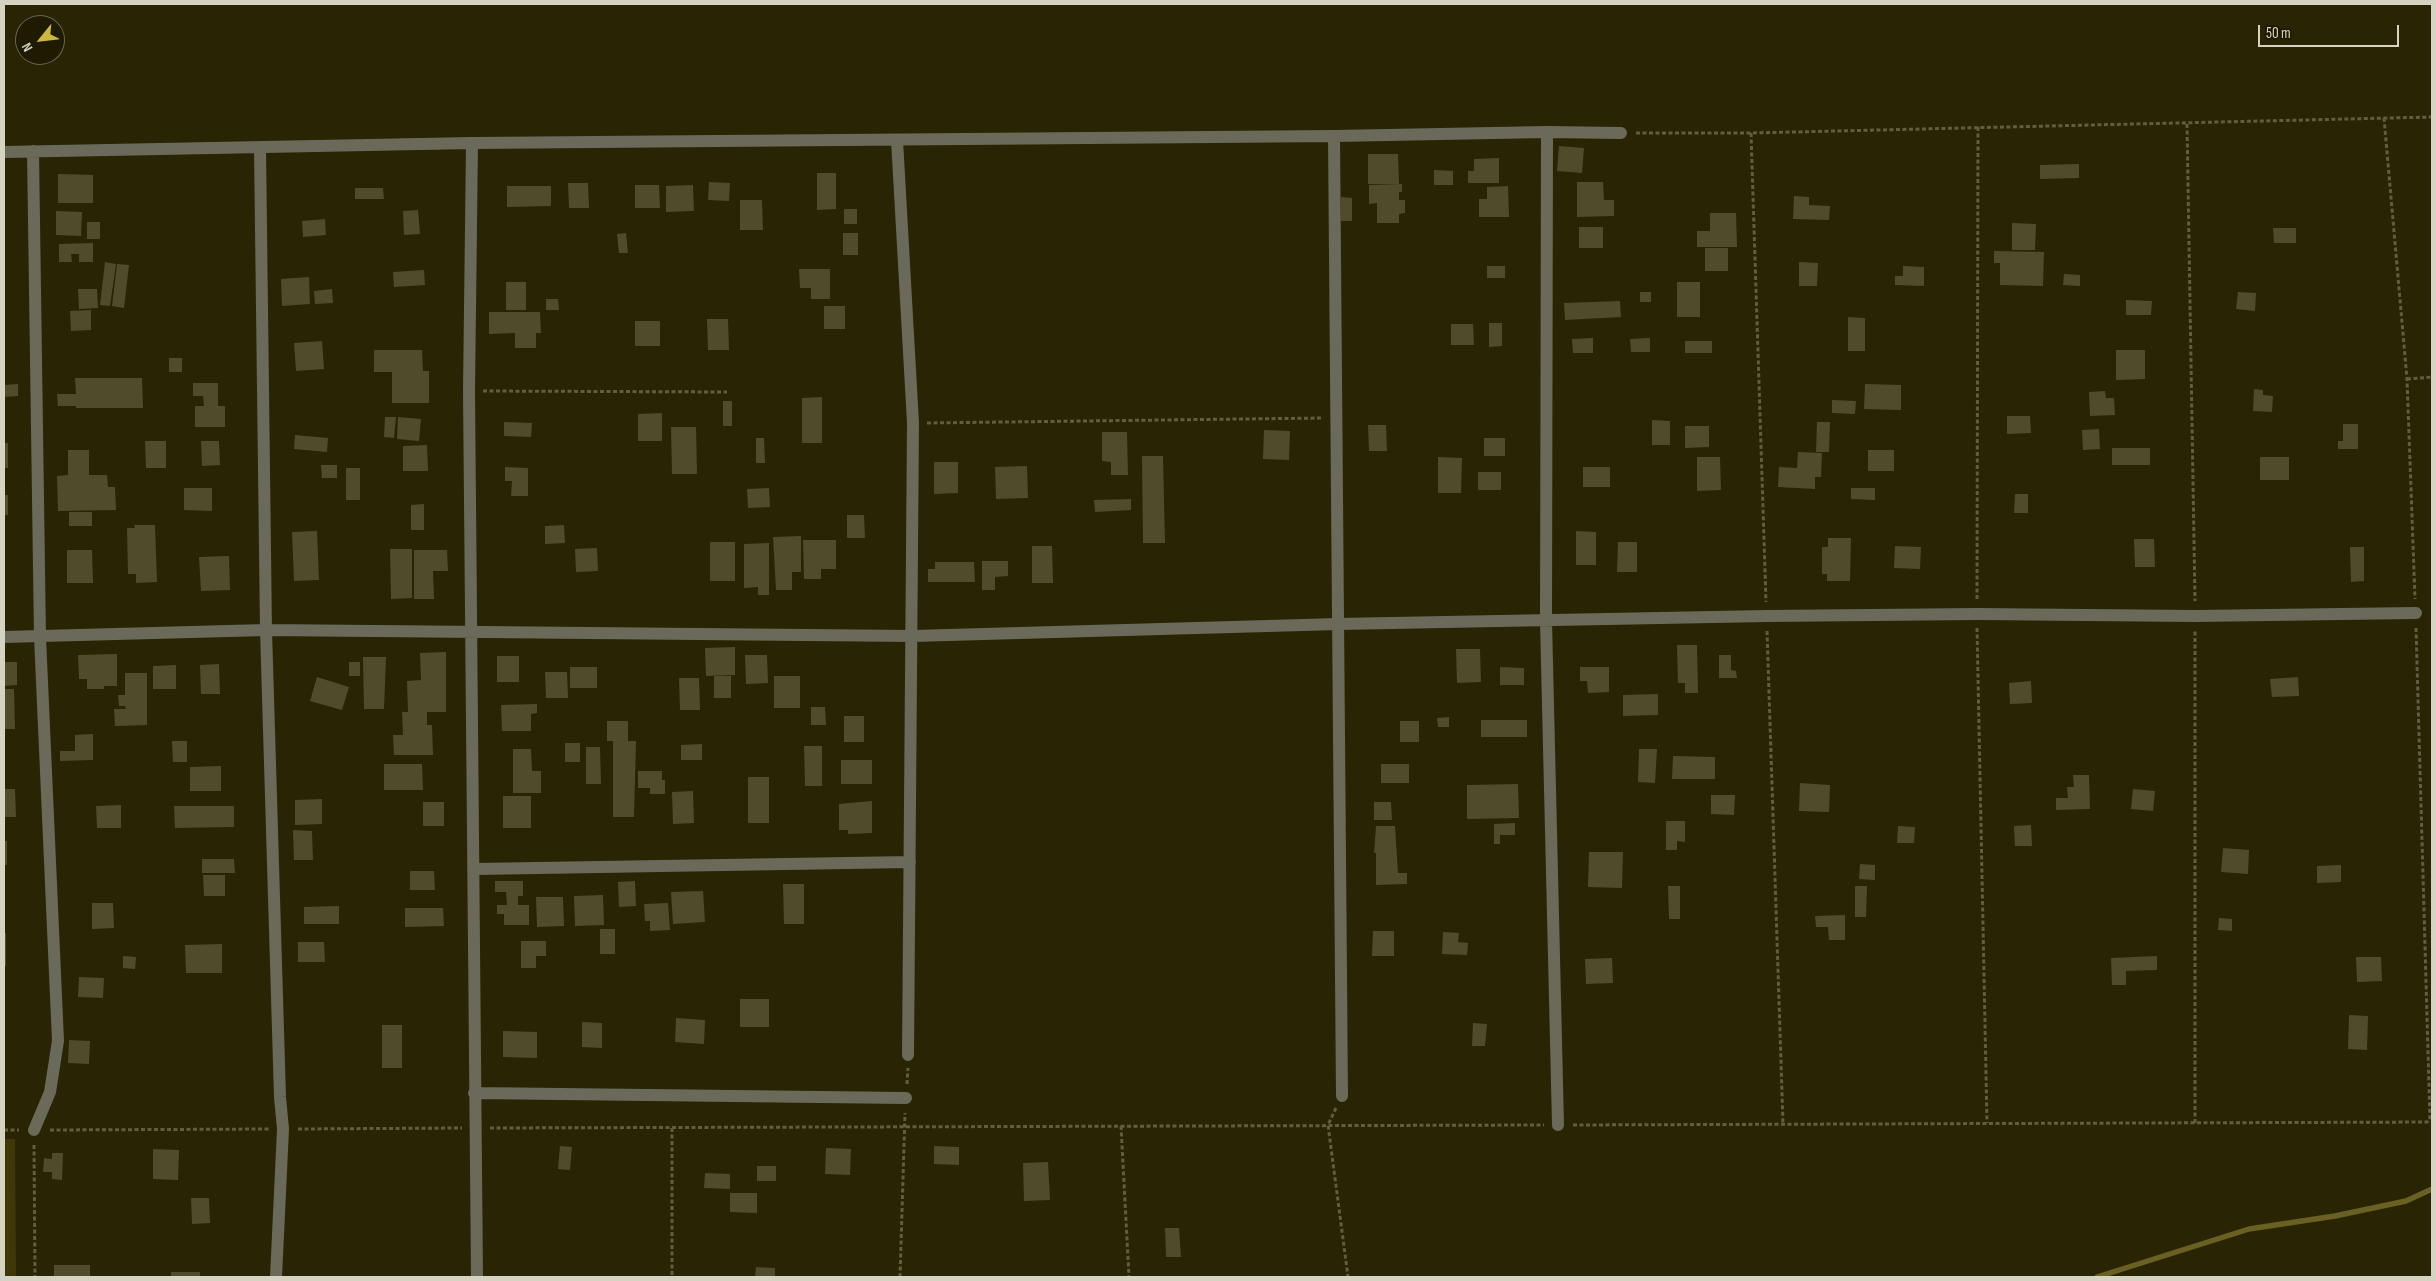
<!DOCTYPE html>
<html>
<head>
<meta charset="utf-8">
<style>
	body { margin:0 }
	#map { position:relative; width:2436px; height:1281px; overflow:hidden; background:#292403; font-family:"Sofia Sans Condensed",sans-serif }
	canvas { display:block }
	.frame { position:absolute; inset:0; border:5px solid #d5d3c1; pointer-events:none }
	.north { position:absolute; left:15px; top:15px; width:50px; height:50px; box-sizing:border-box; background:#1f1b00; border:1px solid #68654d; border-radius:50%; rotate:241deg; font-size:14px; font-weight:700; line-height:20px; text-align:center; color:#d5d3c1 }
	.north::after { content:''; display:block; margin:auto; width:18px; height:22px; background:#ccb939; clip-path:polygon(50% 0,100% 100%,50% 72%,0 100%) }
	.scale { position:absolute; left:2258px; top:25px; width:141px; height:22px; box-sizing:border-box; border:2px solid #d5d3c1; border-top:0; padding-left:6px; font-size:15px; line-height:18px; white-space:nowrap; color:#d5d3c1; -webkit-text-stroke:4px #1f1b00; paint-order:stroke }
</style>
</head>
<body>
<div id="map">
<canvas width="2436" height="1281"></canvas>
<div class="frame"></div>
<div class="north">N</div>
<div class="scale">50 m</div>
</div>
<script>
const c = document.querySelector('canvas').getContext('2d');
c.lineJoin = 'round';
function paint(path, color) {
  c.fillStyle = color;
  c.fill(path, 'evenodd');
}
function toPath(rows) {
  const path = new Path2D();
  for (const r of rows) {
    path.moveTo(r[0], r[1]);
    for (let i = 2; i < r.length; i += 2) path.lineTo(r[i], r[i + 1]);
  }
  return path;
}
function trace(path, color, width, dash) {
  c.strokeStyle = color;
  c.lineWidth = width;
  c.lineCap = dash ? 'butt' : 'round';
  c.setLineDash(dash || []);
  c.stroke(path);
}
paint(toPath([
	[4,1139,15,1139,16,1277,4,1277]
]), '#3f3806');
trace(toPath([
	[2097,1277,2249,1229,2335,1216,2406,1201,2432,1189]
]), '#6a6022', 5.5);
paint(toPath([
	[1559,146,1584,148,1582,173,1557,171],
	[1368,154,1398,154,1399,184,1368,184],
	[1499,158,1499,183,1468,183,1468,171,1474,171,1474,159],
	[2079,164,2079,178,2040,179,2040,165],
	[1434,170,1453,171,1453,185,1434,185],
	[817,173,836,173,836,209,817,210],
	[58,174,93,175,93,203,58,203],
	[709,182,730,183,729,201,708,200],
	[1577,182,1603,182,1604,200,1614,200,1614,216,1577,217],
	[568,183,588,183,589,208,569,208],
	[1402,184,1402,192,1399,192,1399,200,1405,200,1405,213,1399,214,1399,223,1377,223,1377,203,1369,204,1369,185],
	[635,185,659,185,660,208,635,208],
	[693,185,694,211,666,212,666,186],
	[507,186,551,186,551,206,507,207],
	[1508,186,1509,217,1479,217,1479,199,1487,199,1487,187],
	[355,188,383,188,384,199,355,199],
	[1794,196,1809,197,1809,205,1830,206,1829,220,1793,219],
	[1341,197,1352,198,1352,221,1341,221],
	[740,200,762,200,763,230,740,230],
	[844,209,857,209,857,224,844,224],
	[418,210,420,234,404,235,403,211],
	[56,211,82,212,81,236,56,235],
	[1710,213,1736,213,1737,247,1697,247,1697,231,1710,231],
	[325,219,326,235,303,237,302,221],
	[87,222,100,222,100,239,87,239],
	[2012,223,2036,224,2035,250,2012,250],
	[1579,227,1603,227,1603,248,1579,248],
	[2273,228,2296,228,2296,243,2274,243],
	[626,233,628,253,619,253,617,234],
	[843,233,858,233,858,255,843,255],
	[93,243,93,262,79,262,79,254,71,254,72,262,59,262,59,244],
	[1705,248,1728,248,1728,271,1705,271],
	[1994,251,2044,252,2043,286,2000,285,2000,263,1994,263],
	[105,262,116,264,110,306,100,305],
	[1799,262,1818,263,1817,286,1799,286],
	[117,264,129,265,124,308,112,306],
	[1487,266,1505,266,1505,278,1487,278],
	[1903,266,1924,267,1924,286,1895,285,1895,276,1903,276],
	[799,269,830,269,830,299,811,299,811,288,800,288],
	[424,270,425,285,394,287,393,272],
	[2064,274,2080,275,2080,286,2063,285],
	[309,277,310,304,282,306,281,279],
	[506,282,526,282,526,310,506,310],
	[1677,282,1700,282,1700,317,1677,317],
	[78,289,97,289,98,308,79,309],
	[332,289,333,303,315,304,314,291],
	[1640,292,1651,292,1651,302,1640,302],
	[2238,292,2256,293,2255,311,2236,309],
	[546,299,558,299,559,310,546,310],
	[2126,300,2152,301,2151,315,2126,315],
	[1620,301,1621,317,1565,320,1564,303],
	[824,306,845,306,845,329,824,329],
	[91,310,91,330,71,331,70,311],
	[489,312,540,312,541,333,536,333,536,348,515,348,515,333,489,334],
	[1848,317,1865,318,1865,351,1848,351],
	[707,319,728,319,729,350,708,350],
	[635,321,660,321,660,346,635,346],
	[1489,323,1502,323,1502,346,1489,347],
	[1451,324,1473,324,1474,345,1451,345],
	[1593,338,1593,353,1573,353,1572,339],
	[1650,338,1650,352,1631,352,1630,339],
	[322,341,324,369,296,371,294,343],
	[1685,341,1712,341,1712,353,1685,353],
	[374,350,422,350,423,371,429,371,429,403,392,403,392,372,374,372],
	[2116,350,2145,350,2145,379,2116,380],
	[169,358,182,358,182,372,169,372],
	[75,378,142,378,143,408,76,408,76,406,58,406,57,394,76,394],
	[193,383,218,383,218,406,225,406,225,427,195,427,195,406,204,406,203,396,193,396],
	[18,384,18,396,4,397,4,385],
	[1865,384,1901,385,1901,410,1864,409],
	[2254,389,2263,390,2263,395,2273,396,2272,412,2253,411],
	[2105,391,2106,398,2114,398,2115,415,2090,416,2089,392],
	[822,397,822,443,802,443,802,398],
	[1832,400,1856,401,1855,414,1832,413],
	[723,401,732,401,732,426,723,426],
	[662,413,662,441,638,441,638,414],
	[2007,416,2030,416,2031,433,2007,434],
	[385,417,396,417,394,438,384,437],
	[398,417,421,419,419,441,397,439],
	[1652,420,1670,421,1670,445,1652,445],
	[504,422,532,423,531,437,504,436],
	[1817,422,1830,422,1829,452,1816,452],
	[2343,424,2358,424,2358,449,2338,449,2338,441,2343,441],
	[1368,425,1386,425,1387,451,1369,451],
	[1685,426,1709,426,1709,447,1685,448],
	[671,427,696,427,697,474,672,474],
	[2099,429,2100,449,2083,450,2082,430],
	[1264,430,1290,431,1289,460,1263,459],
	[1102,432,1127,432,1128,475,1111,475,1111,462,1102,461],
	[295,435,328,438,327,452,294,449],
	[756,438,764,438,765,463,756,463],
	[1484,438,1505,438,1505,456,1484,456],
	[145,441,166,441,166,468,146,468],
	[201,441,219,441,220,465,202,466],
	[4,443,8,443,8,468,4,468],
	[427,445,428,471,403,471,403,446],
	[2112,448,2150,448,2150,465,2112,465],
	[68,450,89,450,89,475,107,475,108,487,115,487,116,510,58,511,57,476,68,475],
	[1868,450,1894,450,1894,471,1868,471],
	[1798,452,1822,453,1821,477,1815,477,1815,489,1778,487,1779,467,1797,468],
	[1142,456,1163,456,1165,543,1143,543],
	[1438,457,1462,458,1461,493,1438,493],
	[1697,457,1720,457,1721,490,1697,491],
	[2260,457,2289,457,2289,480,2260,480],
	[934,462,958,462,958,493,934,494],
	[321,465,337,465,337,478,322,478],
	[1027,466,1028,498,996,499,995,467],
	[505,467,528,468,528,496,511,496,512,481,505,481],
	[1583,467,1610,467,1610,487,1583,487],
	[346,468,360,468,360,500,346,500],
	[1478,472,1501,472,1501,490,1478,490],
	[184,488,212,488,212,511,184,510],
	[769,488,770,507,748,508,747,489],
	[1851,488,1875,488,1875,500,1851,499],
	[2015,494,2028,494,2028,513,2014,513],
	[4,495,8,495,8,515,4,515],
	[1131,499,1131,510,1095,512,1094,500],
	[424,504,424,530,411,530,411,505],
	[69,512,92,512,92,526,69,526],
	[847,515,864,515,865,538,847,538],
	[134,525,155,525,157,582,136,583,136,574,128,574,127,528,135,528],
	[564,525,565,543,545,544,545,526],
	[317,531,319,580,294,581,292,532],
	[1576,531,1596,532,1596,565,1576,565],
	[801,536,801,572,792,572,792,590,776,590,773,537],
	[1828,538,1851,538,1850,581,1827,581,1827,574,1822,574,1822,547,1828,547],
	[2134,539,2154,539,2155,567,2135,567],
	[803,540,836,540,836,569,821,569,821,579,804,579],
	[710,542,735,542,735,581,710,581],
	[1618,542,1637,542,1637,572,1617,572],
	[769,543,769,595,758,595,758,587,744,588,744,544],
	[1032,546,1052,546,1053,583,1032,583],
	[1895,546,1921,547,1920,569,1894,568],
	[2350,547,2364,547,2364,581,2351,582],
	[597,548,598,571,576,572,575,549],
	[390,549,412,549,412,598,391,599],
	[67,550,92,550,93,583,67,583],
	[414,550,447,550,448,571,433,571,434,599,414,599],
	[229,556,230,590,201,591,199,557],
	[982,561,1008,561,1008,576,995,577,995,590,982,590],
	[935,562,974,562,975,582,928,582,928,569,935,569],
	[1677,645,1697,645,1698,693,1685,693,1685,683,1678,683],
	[735,647,735,675,706,676,705,648],
	[1456,649,1480,649,1481,682,1457,683],
	[446,652,446,712,427,712,427,725,432,725,433,755,394,755,393,735,403,735,402,712,408,712,407,681,421,680,420,653],
	[117,654,117,686,104,686,104,689,87,689,87,679,79,679,78,655],
	[745,655,767,655,768,683,746,684],
	[1719,655,1731,655,1731,670,1736,671,1737,678,1719,678],
	[497,656,519,656,519,682,497,682],
	[363,657,386,657,384,709,364,709],
	[4,662,17,662,17,685,4,686],
	[349,662,360,662,360,676,349,676],
	[219,664,220,694,201,694,200,665],
	[176,665,176,689,153,689,153,666],
	[570,667,597,667,597,688,570,688],
	[1500,667,1524,668,1524,685,1500,685],
	[1580,667,1609,667,1609,692,1588,693,1587,681,1580,681],
	[545,672,567,672,568,698,546,698],
	[125,673,147,673,147,725,115,726,114,709,126,709,125,706,119,706,118,695,125,695],
	[714,676,731,676,731,698,714,698],
	[774,676,800,676,800,708,774,708],
	[317,677,349,687,342,710,310,701],
	[2298,677,2299,696,2272,697,2270,679],
	[679,678,699,678,700,710,680,710],
	[2031,681,2032,703,2010,704,2009,683],
	[4,689,14,689,15,729,4,729],
	[1658,694,1658,715,1623,716,1623,695],
	[537,704,537,713,531,714,531,731,502,731,501,705],
	[811,707,825,707,826,725,811,725],
	[844,716,864,716,864,742,844,742],
	[1449,717,1449,727,1438,727,1437,718],
	[1481,720,1527,720,1527,737,1481,737],
	[607,721,628,721,628,741,636,741,634,817,613,817,613,741,607,741],
	[1400,721,1419,721,1419,742,1400,742],
	[93,734,93,760,60,761,60,751,75,751,75,735],
	[172,741,187,741,187,762,173,762],
	[565,743,580,743,580,762,565,762],
	[702,744,702,760,681,760,681,745],
	[804,746,822,746,822,786,805,786],
	[586,747,600,747,601,784,586,784],
	[513,749,531,749,532,771,541,771,541,793,513,793],
	[1639,749,1657,749,1655,783,1638,782],
	[1673,756,1715,757,1715,779,1672,779],
	[841,760,872,760,872,784,841,784],
	[384,764,422,764,423,790,384,790],
	[1381,764,1409,764,1409,783,1381,783],
	[221,766,221,791,190,791,190,767],
	[638,771,662,771,662,780,665,780,665,794,650,794,650,788,638,788],
	[2073,775,2089,775,2090,809,2056,810,2056,798,2068,798,2067,787,2074,787],
	[748,777,769,777,769,823,748,823],
	[1800,783,1830,785,1829,812,1799,811],
	[1518,784,1519,818,1467,819,1467,785],
	[4,789,15,789,16,817,4,817],
	[2133,789,2155,791,2153,811,2131,809],
	[693,791,694,823,673,824,672,792],
	[1711,795,1735,795,1734,815,1711,814],
	[503,796,531,796,531,828,503,828],
	[322,799,322,824,295,825,295,800],
	[872,801,872,833,848,834,848,830,839,830,839,804],
	[423,802,444,802,444,826,423,826],
	[1374,802,1391,802,1392,820,1374,820],
	[121,805,121,828,97,828,96,806],
	[174,806,234,806,234,827,175,828],
	[1666,821,1685,821,1685,842,1677,841,1677,850,1666,850],
	[1515,823,1515,835,1500,835,1500,844,1494,844,1494,824],
	[2031,825,2032,846,2015,846,2014,826],
	[1376,826,1395,826,1398,873,1407,873,1407,884,1376,885,1376,853,1374,853],
	[1898,826,1915,827,1914,843,1897,843],
	[293,830,312,831,313,860,294,860],
	[4,841,7,841,7,865,4,865],
	[2223,848,2249,850,2248,874,2221,872],
	[1589,852,1623,852,1622,888,1588,887],
	[202,859,234,859,235,873,202,873],
	[1860,864,1875,865,1875,880,1859,879],
	[2341,865,2341,882,2317,883,2317,866],
	[410,871,434,871,435,890,410,890],
	[203,875,225,875,225,896,204,896],
	[495,881,523,881,523,896,518,896,518,905,529,905,529,925,504,925,504,914,497,914,497,905,507,905,506,892,495,892],
	[635,881,636,906,619,907,618,882],
	[783,884,804,884,804,924,784,924],
	[1668,886,1680,886,1680,919,1669,919],
	[1855,886,1867,886,1866,917,1855,917],
	[703,891,705,922,673,924,671,892],
	[603,895,604,925,575,926,574,896],
	[536,897,563,897,564,926,537,927],
	[92,903,113,903,114,928,92,929],
	[668,903,670,930,650,931,650,921,645,921,644,904],
	[339,906,339,924,304,924,304,907],
	[405,908,443,908,444,926,405,927],
	[1845,915,1845,940,1829,940,1828,927,1816,927,1815,916],
	[2219,918,2232,919,2232,931,2218,930],
	[600,929,615,929,615,954,600,954],
	[1373,931,1394,931,1394,956,1372,956],
	[1443,932,1459,933,1458,942,1468,943,1467,955,1442,954],
	[4,933,6,933,6,966,4,966],
	[521,941,546,941,546,956,536,956,536,968,521,968],
	[298,942,324,942,325,962,298,962],
	[222,944,222,973,186,973,185,945],
	[123,956,136,957,135,969,123,968],
	[2157,956,2157,970,2126,971,2126,985,2112,985,2111,958],
	[2356,957,2381,957,2382,981,2357,982],
	[1612,958,1613,983,1586,984,1585,959],
	[79,977,104,978,103,998,78,997],
	[740,999,769,999,769,1027,740,1027],
	[2349,1015,2368,1016,2367,1050,2348,1049],
	[676,1018,705,1020,704,1044,675,1042],
	[582,1022,602,1023,602,1048,582,1047],
	[1473,1023,1487,1024,1485,1046,1472,1046],
	[382,1025,402,1025,402,1068,382,1068],
	[503,1031,537,1032,537,1058,503,1057],
	[69,1040,90,1041,89,1064,68,1063],
	[560,1146,572,1147,570,1170,558,1169],
	[934,1146,959,1147,959,1165,934,1164],
	[826,1148,851,1149,850,1175,825,1174],
	[153,1149,179,1150,178,1180,153,1179],
	[52,1153,63,1153,62,1180,52,1179,52,1172,43,1172,44,1158,52,1159],
	[1048,1162,1050,1200,1024,1201,1023,1163],
	[757,1166,776,1166,776,1181,757,1181],
	[705,1173,730,1174,730,1189,704,1188],
	[730,1193,757,1193,757,1213,730,1212],
	[191,1198,209,1198,210,1223,192,1224],
	[1165,1228,1179,1228,1181,1257,1166,1257],
	[54,1265,90,1265,90,1277,54,1277],
	[756,1267,775,1268,775,1277,755,1277],
	[171,1272,200,1272,200,1277,171,1277]
]), '#504c2b');
trace(toPath([
	[2384,118,2407,379,2415,599],
	[2187,124,2195,601],
	[1636,133,1751,133,2432,117],
	[1751,133,1766,602],
	[2407,379,2432,377],
	[483,391,727,392],
	[927,423,1321,418],
	[1977,599,1978,127],
	[1977,628,1987,1123],
	[2416,628,2430,1122],
	[1767,631,1783,1124],
	[907,1084,908,1068],
	[1336,1108,1328,1125,1348,1277],
	[2195,1123,2195,630],
	[1573,1125,2432,1122],
	[1121,1126,1129,1277],
	[490,1128,1544,1125],
	[672,1128,672,1277],
	[298,1129,462,1128],
	[4,1130,19,1130],
	[50,1130,269,1129],
	[34,1145,35,1277],
	[900,1277,905,1113]
]), '#615d41', 3, [4, 2.5]);
trace(toPath([
	[1547,132,1546,621,1558,1125],
	[1334,136,1342,1096],
	[897,140,913,423,908,1055],
	[472,143,469,391,477,1277],
	[260,148,266,630,280,1097,283,1129,276,1277],
	[33,151,40,637,58,1041,50,1092,34,1130],
	[4,152,472,143,1334,136,1547,132,1621,133],
	[4,637,266,630,913,636,1338,624,1767,616,1977,614,2195,616,2416,613],
	[475,869,910,862],
	[474,1093,906,1098]
]), '#6a695a', 12);
</script>
</body>
</html>
